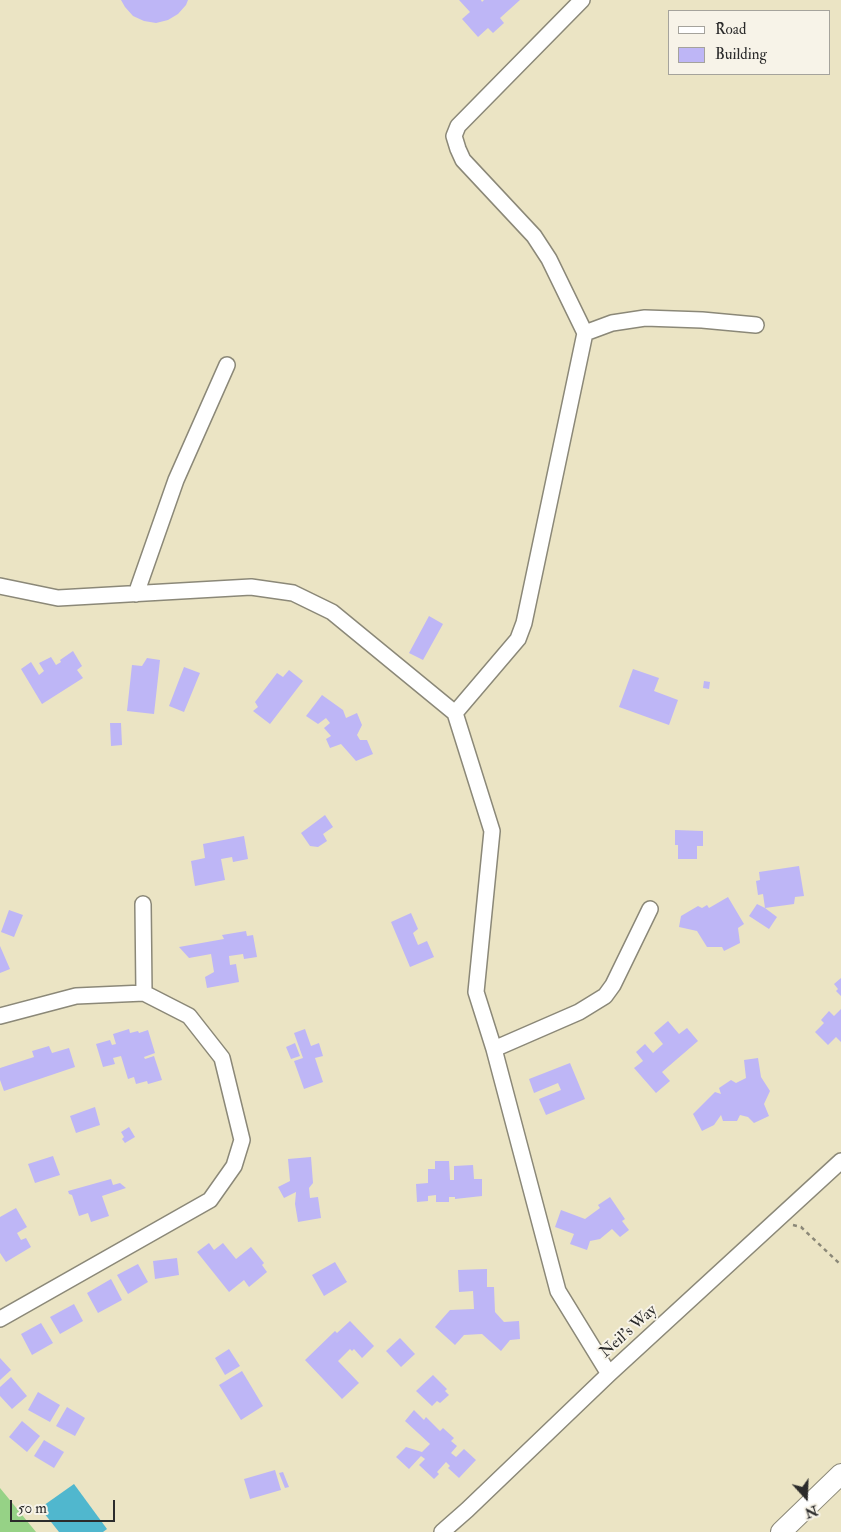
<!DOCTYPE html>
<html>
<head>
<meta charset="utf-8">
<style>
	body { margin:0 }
	#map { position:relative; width:841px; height:1532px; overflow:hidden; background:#ebe4c4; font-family:"IM FELL Double Pica",serif }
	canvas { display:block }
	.legend { position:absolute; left:668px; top:10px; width:162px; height:65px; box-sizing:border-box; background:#f7f3e8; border:1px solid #a5a39c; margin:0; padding:6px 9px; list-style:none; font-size:15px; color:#2b2b2b }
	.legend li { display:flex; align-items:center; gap:10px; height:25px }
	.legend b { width:25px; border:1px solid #a5a39c }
	.north { position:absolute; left:781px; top:1472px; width:50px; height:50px; -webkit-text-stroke:4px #f7f3e8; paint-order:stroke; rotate:160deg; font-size:14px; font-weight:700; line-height:20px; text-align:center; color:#2b2b2b }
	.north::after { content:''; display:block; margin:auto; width:18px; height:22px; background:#2b2b2b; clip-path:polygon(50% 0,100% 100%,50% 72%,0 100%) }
	.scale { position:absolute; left:10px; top:1500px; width:105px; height:22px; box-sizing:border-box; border:2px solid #2b2b2b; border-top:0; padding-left:6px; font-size:15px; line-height:18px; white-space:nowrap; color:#2b2b2b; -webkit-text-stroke:4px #f7f3e8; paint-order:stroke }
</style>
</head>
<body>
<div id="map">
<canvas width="841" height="1532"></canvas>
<ul class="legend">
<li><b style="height:6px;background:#fff"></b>Road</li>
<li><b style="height:14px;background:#beb6f6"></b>Building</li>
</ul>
<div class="north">N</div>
<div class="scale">50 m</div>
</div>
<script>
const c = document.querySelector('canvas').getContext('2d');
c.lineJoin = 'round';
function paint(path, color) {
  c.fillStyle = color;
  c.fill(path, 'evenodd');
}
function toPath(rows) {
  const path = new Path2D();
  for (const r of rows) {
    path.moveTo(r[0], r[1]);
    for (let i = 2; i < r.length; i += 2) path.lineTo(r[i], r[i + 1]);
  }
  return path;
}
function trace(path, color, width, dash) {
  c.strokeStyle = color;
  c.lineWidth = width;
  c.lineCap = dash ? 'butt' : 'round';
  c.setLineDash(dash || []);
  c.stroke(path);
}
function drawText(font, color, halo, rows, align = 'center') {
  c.font = font + ' "IM FELL Double Pica",serif';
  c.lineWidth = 4;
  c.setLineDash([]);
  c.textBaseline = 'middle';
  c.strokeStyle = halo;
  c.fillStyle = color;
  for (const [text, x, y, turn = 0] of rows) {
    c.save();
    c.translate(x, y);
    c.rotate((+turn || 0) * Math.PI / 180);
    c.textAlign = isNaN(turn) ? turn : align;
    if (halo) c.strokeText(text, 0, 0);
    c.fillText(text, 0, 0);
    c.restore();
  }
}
paint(toPath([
	[0,1488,36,1532,0,1532]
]), '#96d286');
paint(toPath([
	[74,1484,107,1529,103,1532,59,1532,40,1508]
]), '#50b7ce');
paint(toPath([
	[121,0,188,0,186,5,178,14,168,20,156,23,144,21,133,16,125,7],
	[459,0,481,0,482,2,484,0,520,0,500,18,504,23,493,33,488,28,478,37,462,19,470,12],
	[429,616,443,624,423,660,409,653],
	[73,651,82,666,77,670,83,678,42,704,21,669,31,662,39,675,44,671,39,663,51,657,56,665,61,662,60,660],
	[147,658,160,660,154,714,127,711,132,665,142,666],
	[184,667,200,673,184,712,169,706],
	[633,669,659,678,654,691,678,700,669,725,619,707],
	[289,670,303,681,270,724,253,711,258,707,255,702,277,673,283,677],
	[704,681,710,682,709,689,703,688],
	[322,695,343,710,346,718,357,713,362,725,357,735,360,740,367,740,373,754,356,761,341,744,330,748,326,739,331,736,324,728,330,723,326,718,318,724,306,716],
	[110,723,121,723,122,745,111,746],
	[325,815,333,827,323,834,327,841,318,847,310,846,301,833],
	[675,830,703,831,703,846,697,846,697,859,678,859,678,845,675,845],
	[244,836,248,859,233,862,232,857,221,859,225,880,195,886,191,861,205,858,203,844],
	[799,866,804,896,795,897,794,904,765,908,777,917,769,929,749,916,757,904,765,908,763,894,758,895,756,881,760,880,759,872],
	[728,897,744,924,738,928,740,943,724,951,722,947,707,947,697,931,679,927,681,916,698,906,702,908,707,905,709,908],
	[9,910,23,915,14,937,1,932],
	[411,913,418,929,413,933,418,945,427,941,434,957,410,967,391,922],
	[246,931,247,936,253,935,257,957,244,959,243,954,229,956,230,965,236,964,239,982,207,988,205,977,214,972,211,954,189,958,179,947,224,939,222,935],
	[0,946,10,969,0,973],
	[841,978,841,996,836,991,838,989,834,984],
	[841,1009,841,1042,836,1037,828,1045,815,1032,824,1023,821,1020,829,1011,834,1016],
	[668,1021,679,1034,687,1028,698,1041,662,1072,670,1081,656,1093,634,1068,643,1061,636,1052,645,1044,653,1053,663,1044,654,1033],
	[129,1029,130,1033,138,1031,139,1033,148,1030,155,1053,144,1057,145,1059,154,1056,162,1080,148,1084,147,1081,136,1084,134,1077,128,1079,121,1056,113,1058,115,1064,103,1067,96,1044,110,1040,112,1045,116,1044,113,1034],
	[305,1029,311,1046,319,1043,323,1056,315,1058,323,1082,304,1089,294,1061,303,1058,294,1033],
	[295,1043,300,1056,291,1059,286,1047],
	[49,1046,52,1053,69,1048,75,1067,4,1091,0,1080,0,1068,34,1057,32,1051],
	[758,1058,761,1077,770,1091,764,1104,769,1116,754,1123,748,1117,740,1115,737,1121,723,1121,721,1115,714,1125,702,1131,693,1114,715,1092,721,1094,719,1088,731,1080,736,1083,746,1078,744,1060],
	[570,1063,585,1099,546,1115,539,1099,561,1090,558,1083,534,1093,529,1079],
	[95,1107,100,1125,76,1133,70,1116],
	[129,1127,135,1137,125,1143,122,1139,124,1137,121,1132],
	[53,1156,60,1175,35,1183,28,1164],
	[311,1157,313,1183,309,1188,310,1198,318,1197,321,1218,298,1222,295,1204,296,1192,284,1198,278,1187,290,1181,288,1159],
	[435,1161,449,1161,450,1180,454,1180,454,1166,473,1165,474,1179,482,1179,482,1196,455,1199,455,1197,449,1197,449,1202,436,1202,436,1195,428,1196,428,1201,417,1202,416,1184,428,1183,428,1169,435,1169],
	[111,1179,113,1185,120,1183,126,1188,102,1196,109,1216,91,1222,88,1213,79,1216,72,1195,69,1194,68,1191],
	[610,1197,625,1219,622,1221,629,1230,620,1237,612,1229,600,1239,590,1241,587,1250,570,1244,574,1234,555,1227,561,1210,585,1219,600,1208,598,1205],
	[16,1208,27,1227,17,1233,21,1240,26,1238,31,1247,6,1262,0,1253,0,1217],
	[209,1243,214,1250,223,1243,236,1259,251,1247,264,1263,262,1265,267,1272,249,1287,244,1280,229,1292,197,1252],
	[177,1258,179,1275,155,1279,153,1261],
	[335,1262,347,1282,324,1296,312,1275],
	[138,1264,148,1282,128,1294,117,1275],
	[487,1269,487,1287,494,1287,495,1312,504,1322,519,1321,520,1339,510,1340,501,1351,482,1334,464,1335,455,1345,435,1327,450,1310,474,1309,473,1291,459,1292,458,1270],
	[111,1279,122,1300,98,1313,87,1293],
	[74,1304,83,1321,60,1334,50,1317],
	[350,1321,374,1346,362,1358,354,1349,352,1351,350,1349,338,1361,359,1383,342,1399,305,1360,335,1331,337,1333],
	[41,1323,53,1343,32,1355,21,1334],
	[400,1338,415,1354,401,1367,386,1351],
	[229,1349,240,1366,225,1375,215,1358],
	[0,1358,11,1370,0,1380],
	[242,1371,263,1406,241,1420,219,1385],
	[433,1375,447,1389,445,1391,449,1395,440,1403,437,1401,432,1406,416,1391],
	[11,1377,27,1396,12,1409,0,1396,0,1387],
	[38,1392,60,1405,50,1422,28,1410],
	[67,1407,85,1418,75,1436,56,1426],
	[414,1410,424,1420,426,1417,440,1431,443,1428,454,1438,451,1441,457,1446,451,1453,456,1457,464,1449,476,1460,459,1478,448,1468,450,1466,446,1462,437,1472,439,1474,434,1479,419,1465,425,1459,421,1456,409,1469,396,1457,406,1447,422,1452,430,1444,405,1421],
	[22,1421,40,1436,27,1452,9,1437],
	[44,1440,64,1452,54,1468,34,1456],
	[275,1470,281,1490,250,1499,244,1479],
	[283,1472,289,1487,285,1488,279,1473]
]), '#beb6f6');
const minor = toPath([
	[585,333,612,323,645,318,702,320,756,325],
	[0,586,58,598,251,587,293,593,332,612,455,713,492,831,476,992,494,1049,558,1291,609,1374],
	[136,594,176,480,227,365],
	[455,713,518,639,524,623,585,333,549,259,534,236,463,160,458,149,454,136,458,126,582,0],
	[143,904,144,993],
	[0,1016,76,996,144,993,189,1016,222,1058,242,1140,234,1166,210,1200,0,1319],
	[494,1049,579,1012,605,996,613,985,650,909],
	[442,1532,467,1510,609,1374,841,1161]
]);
const tertiary = toPath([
	[781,1532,841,1474]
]);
trace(minor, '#8b8878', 18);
trace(tertiary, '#8b8878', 22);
trace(toPath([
	[793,1225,801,1227,841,1265]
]), '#8b8878', 2.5, [4, 4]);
trace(minor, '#fff', 15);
trace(tertiary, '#fff', 20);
drawText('16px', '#2b2b2b', '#f7f3e8', [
	["Neil's Way",629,1332,-42]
]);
</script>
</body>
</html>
